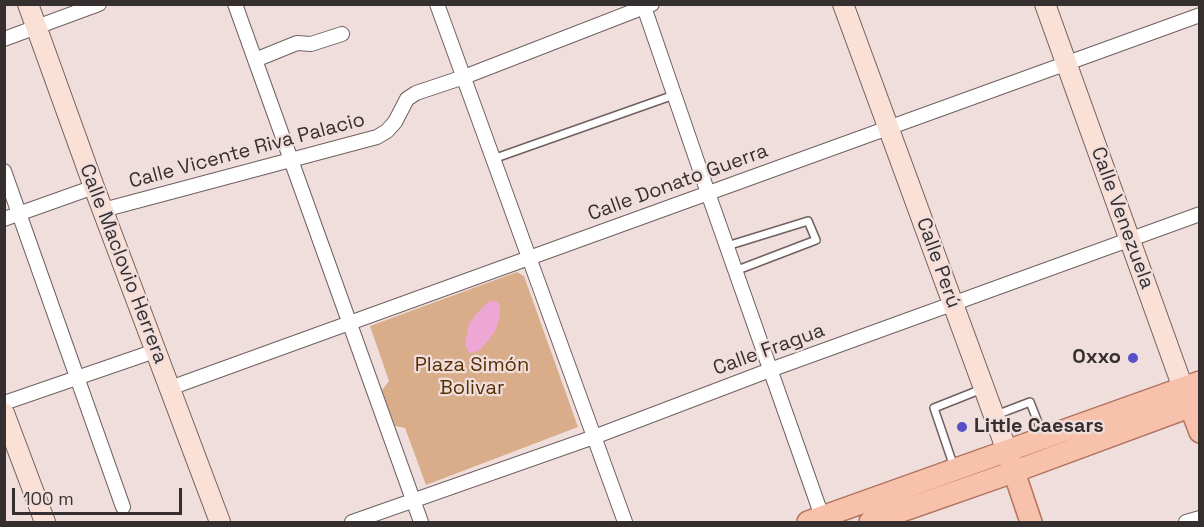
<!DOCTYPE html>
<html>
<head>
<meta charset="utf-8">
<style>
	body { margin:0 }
	#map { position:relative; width:1204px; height:527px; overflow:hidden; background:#f0dedd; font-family:"Space Grotesk",sans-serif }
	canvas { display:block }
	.frame { position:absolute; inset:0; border:6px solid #362f2f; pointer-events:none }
	.scale { position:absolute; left:12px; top:488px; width:170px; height:27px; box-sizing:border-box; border:3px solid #362f2f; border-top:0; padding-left:8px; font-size:18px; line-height:21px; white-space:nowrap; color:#362f2f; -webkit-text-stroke:4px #f0dedd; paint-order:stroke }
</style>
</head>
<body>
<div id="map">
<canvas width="1204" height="527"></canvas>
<div class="frame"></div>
<div class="scale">100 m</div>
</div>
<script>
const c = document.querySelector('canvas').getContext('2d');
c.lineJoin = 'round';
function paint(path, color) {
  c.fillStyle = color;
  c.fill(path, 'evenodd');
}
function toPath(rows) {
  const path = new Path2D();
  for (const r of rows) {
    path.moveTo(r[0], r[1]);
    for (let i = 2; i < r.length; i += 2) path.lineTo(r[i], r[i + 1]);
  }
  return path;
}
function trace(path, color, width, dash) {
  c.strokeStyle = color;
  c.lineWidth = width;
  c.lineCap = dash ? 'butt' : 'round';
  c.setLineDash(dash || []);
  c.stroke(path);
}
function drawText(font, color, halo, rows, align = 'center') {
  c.font = font + ' "Space Grotesk",sans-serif';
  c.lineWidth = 4.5;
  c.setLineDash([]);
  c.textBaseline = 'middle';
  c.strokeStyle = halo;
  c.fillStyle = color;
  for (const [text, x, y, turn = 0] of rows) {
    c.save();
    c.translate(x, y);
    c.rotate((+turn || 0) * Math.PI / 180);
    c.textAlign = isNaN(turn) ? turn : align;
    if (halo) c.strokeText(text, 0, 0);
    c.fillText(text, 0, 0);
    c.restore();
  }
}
paint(toPath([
	[517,272,524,276,578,427,426,485,405,428,395,426,382,390,389,381,370,326]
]), '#d9ad89');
paint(toPath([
	[496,301,500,305,500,315,496,329,488,341,479,351,469,353,465,344,469,324,477,313,488,302]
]), '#eea6d5');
const lane = toPath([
	[493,159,674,95],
	[727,246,808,221,816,240,735,271],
	[996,415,1030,402,1043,435],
	[954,467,934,408,982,389]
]);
const street = toPath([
	[235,4,421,522],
	[437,4,625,522],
	[643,4,708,193,824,522],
	[4,39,99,4],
	[255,60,297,43,311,44,342,34],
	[4,171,123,507],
	[103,210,377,137,387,131,395,122,407,99,416,93,464,77,652,4],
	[4,219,94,187],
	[170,388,1200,15],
	[4,403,155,351],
	[352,522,594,437,770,370,1200,214],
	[1186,522,1200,518]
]);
const secondary = toPath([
	[28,4,94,187,220,522],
	[843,4,1007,451],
	[1045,4,1183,388],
	[4,413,45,522]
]);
const primary = toPath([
	[1185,393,1200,432],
	[1010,460,1031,522],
	[808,522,1200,382],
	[870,522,1013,472,1200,403]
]);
trace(lane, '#6f605f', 10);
trace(street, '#6f605f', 16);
trace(secondary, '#6f605f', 22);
trace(primary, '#b1735c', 24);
trace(lane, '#fff', 7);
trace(street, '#fff', 14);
trace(secondary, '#fbe0d6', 20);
trace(primary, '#f8c1ac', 21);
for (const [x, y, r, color] of [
	[1133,358,6,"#5651c9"],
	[962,427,6,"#5651c9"]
]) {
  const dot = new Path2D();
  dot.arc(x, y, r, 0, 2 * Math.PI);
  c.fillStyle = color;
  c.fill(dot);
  trace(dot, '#f0dedd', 2);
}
drawText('20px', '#362f2f', '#f0dedd', [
	["Calle Vicente Riva Palacio",247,151,-15],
	["Calle Donato Guerra",678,183,-20],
	["Calle Venezuela",1122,218,70],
	["Calle Perú",938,263,70],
	["Calle Maclovio Herrera",123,264,69],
	["Calle Fragua",769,350,-20]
]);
drawText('bold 20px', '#362f2f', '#f0dedd', [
	["Oxxo",1121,358],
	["Little Caesars",974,427,"left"]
], 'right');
drawText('20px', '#593003', '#f0dedd', [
	["Plaza Simón",472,366],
	["Bolivar",472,389]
]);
</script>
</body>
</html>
